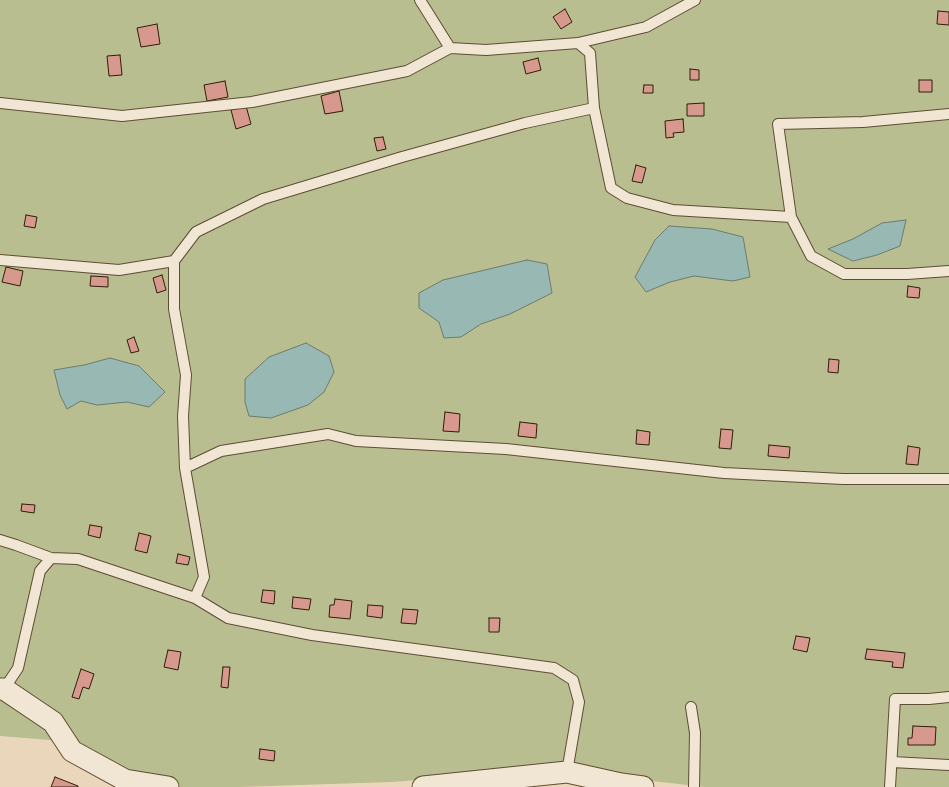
<!DOCTYPE html>
<html>
<head>
<meta charset="utf-8">
<style>
	body { margin:0 }
	canvas { display:block; background:#ead7bb }
</style>
</head>
<body>
<canvas width="949" height="787"></canvas>
<script>
const c = document.querySelector('canvas').getContext('2d');
c.lineJoin = 'round';
function paint(path, color) {
  c.fillStyle = color;
  c.fill(path, 'evenodd');
}
function toPath(rows) {
  const path = new Path2D();
  for (const r of rows) {
    path.moveTo(r[0], r[1]);
    for (let i = 2; i < r.length; i += 2) path.lineTo(r[i], r[i + 1]);
  }
  return path;
}
function trace(path, color, width, dash) {
  c.strokeStyle = color;
  c.lineWidth = width;
  c.lineCap = dash ? 'butt' : 'round';
  c.setLineDash(dash || []);
  c.stroke(path);
}
paint(toPath([
	[0,0,949,0,949,787,705,787,553,770,392,782,239,787,161,787,63,741,0,736]
]), '#b8be8f');
const water = toPath([
	[906,220,900,246,877,255,853,261,828,249,853,239,882,223,906,220],
	[669,226,712,229,743,237,750,277,733,281,694,276,670,282,646,292,635,277,655,240,669,226],
	[527,260,547,264,552,293,510,314,481,324,461,337,444,338,439,322,419,308,419,293,443,280,527,260],
	[306,343,329,356,334,372,324,392,308,405,271,418,249,416,245,402,245,379,269,357,306,343],
	[110,358,139,366,165,392,149,407,127,402,97,405,81,401,67,409,60,395,54,370,84,365,110,358]
]);
paint(water, '#98b9b3');
trace(water, '#6f7b6f', 1);
const building = toPath([
	[565,9,572,22,561,29,553,17,565,9],
	[938,11,949,12,949,25,937,24,938,11],
	[157,24,160,44,141,47,137,28,157,24],
	[120,55,122,75,109,76,107,56,120,55],
	[538,58,541,70,526,74,523,62,538,58],
	[690,69,699,70,699,80,690,80,690,69],
	[919,80,932,80,932,92,919,92,919,80],
	[225,81,228,97,207,101,204,85,225,81],
	[644,85,653,85,653,93,643,93,644,85],
	[339,91,343,111,325,114,321,96,339,91],
	[704,103,704,116,687,116,687,104,704,103],
	[246,106,251,124,236,129,231,110,246,106],
	[683,119,684,132,673,133,674,137,666,138,665,121,683,119],
	[383,137,386,149,377,151,374,138,383,137],
	[636,165,646,168,642,183,632,181,636,165],
	[26,215,37,217,35,228,24,226,26,215],
	[6,267,23,271,20,286,2,282,6,267],
	[162,275,166,290,157,293,153,278,162,275],
	[91,276,108,277,108,287,90,286,91,276],
	[908,286,920,288,919,298,907,297,908,286],
	[134,337,139,351,131,353,127,340,134,337],
	[829,359,839,360,838,373,828,372,829,359],
	[445,412,460,414,459,432,443,431,445,412],
	[520,422,537,424,536,438,518,436,520,422],
	[721,429,733,430,731,449,719,448,721,429],
	[637,430,650,432,649,445,636,444,637,430],
	[769,445,790,447,789,458,768,456,769,445],
	[908,446,920,448,918,465,906,464,908,446],
	[22,504,35,505,34,513,21,511,22,504],
	[90,525,102,527,100,538,88,535,90,525],
	[139,533,151,536,147,553,135,550,139,533],
	[178,554,190,557,188,565,176,563,178,554],
	[263,590,275,591,274,604,261,602,263,590],
	[293,597,311,599,309,610,292,608,293,597],
	[335,599,352,601,350,619,329,617,330,605,334,605,335,599],
	[368,605,383,606,382,618,367,616,368,605],
	[403,609,418,610,416,624,401,623,403,609],
	[489,618,500,618,499,632,489,632,489,618],
	[796,636,810,638,807,652,793,649,796,636],
	[867,649,905,653,903,668,892,667,893,662,865,659,867,649],
	[168,650,181,652,178,670,164,667,168,650],
	[223,667,230,667,228,688,221,687,223,667],
	[81,669,94,674,89,689,83,687,79,699,72,697,81,669],
	[913,726,936,727,935,745,908,745,908,738,912,738,913,726],
	[260,749,275,751,274,761,259,759,260,749],
	[55,777,78,786,78,787,51,787,55,777]
]);
paint(building, '#d7998d');
trace(building, '#311e08', 1);
const service = toPath([
	[420,0,450,48,486,50,578,43,590,53,594,108,611,188,627,198,673,210,791,217,811,256,844,274,907,274,949,271],
	[578,43,646,27,695,0],
	[0,103,122,116,252,102,407,71,450,48],
	[791,217,778,124,863,122,949,114],
	[0,260,119,270,174,261],
	[185,468,221,451,328,434,356,441,506,449,724,473,843,479,949,479],
	[0,540,16,545,51,558],
	[195,598,204,577,185,468,183,416,186,375,174,309,174,261,196,232,263,199,402,157,525,123,594,108],
	[4,689,18,668,40,571,51,558,78,559,195,598,228,618,312,635,554,668,573,680,579,702,567,772],
	[691,707,695,733,694,787],
	[892,762,949,765],
	[890,787,895,699,929,699,949,697]
]);
const minor = toPath([
	[0,689,4,689,53,722,72,751,125,780,168,787],
	[423,787,567,772,621,784,643,787]
]);
trace(service, '#5f4c35', 12);
trace(minor, '#5f4c35', 23);
trace(service, '#f1e5d3', 10);
trace(minor, '#f1e5d3', 21);
</script>
</body>
</html>
